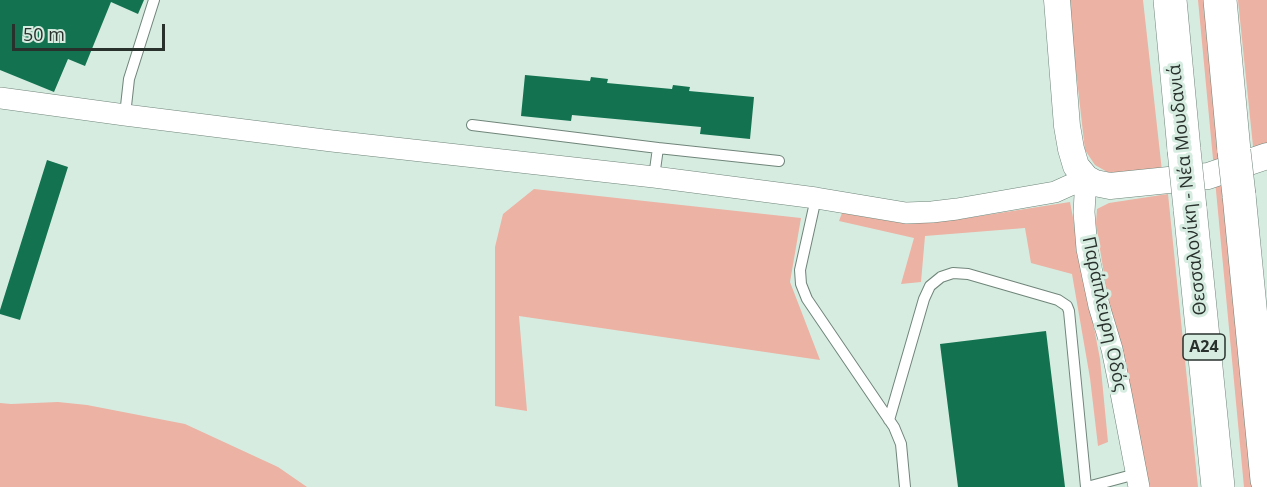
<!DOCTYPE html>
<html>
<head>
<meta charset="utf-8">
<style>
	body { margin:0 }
	#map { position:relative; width:1267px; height:487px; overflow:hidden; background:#d6ece1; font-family:"Open Sans",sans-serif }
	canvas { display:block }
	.scale { position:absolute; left:12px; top:24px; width:153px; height:27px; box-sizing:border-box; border:3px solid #29312d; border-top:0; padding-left:8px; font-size:18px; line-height:21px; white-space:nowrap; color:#29312d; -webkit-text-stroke:4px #d6ece1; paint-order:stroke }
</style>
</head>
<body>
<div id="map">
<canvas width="1267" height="487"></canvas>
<div class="scale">50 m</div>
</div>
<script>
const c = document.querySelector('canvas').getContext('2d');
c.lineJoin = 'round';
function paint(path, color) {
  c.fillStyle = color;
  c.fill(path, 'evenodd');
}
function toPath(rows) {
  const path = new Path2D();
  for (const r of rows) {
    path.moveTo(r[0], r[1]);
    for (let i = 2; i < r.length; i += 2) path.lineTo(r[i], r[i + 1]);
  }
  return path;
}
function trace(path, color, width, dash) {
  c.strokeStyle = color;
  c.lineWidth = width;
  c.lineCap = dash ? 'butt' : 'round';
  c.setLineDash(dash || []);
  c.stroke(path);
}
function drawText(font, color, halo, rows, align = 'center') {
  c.font = font + ' "Open Sans",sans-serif';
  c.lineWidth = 6;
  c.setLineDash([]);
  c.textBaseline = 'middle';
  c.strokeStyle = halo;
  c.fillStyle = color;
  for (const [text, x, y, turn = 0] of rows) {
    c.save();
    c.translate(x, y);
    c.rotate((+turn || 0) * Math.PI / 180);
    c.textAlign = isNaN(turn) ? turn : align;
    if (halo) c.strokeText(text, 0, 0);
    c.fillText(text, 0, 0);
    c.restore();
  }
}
paint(toPath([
	[1068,0,1143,0,1162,171,1127,174,1109,173,1095,165,1085,150],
	[1198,0,1209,0,1257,487,1244,487],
	[1238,0,1267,0,1267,146,1254,156],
	[534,189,801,218,790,282,820,360,519,316,527,411,495,406,495,247,503,214],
	[1168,194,1198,487,1145,487,1111,318,1096,224,1097,209,1109,203],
	[1070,202,1100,359,1108,442,1098,446,1090,378,1072,274,1031,263,1025,228,925,236,921,282,901,284,914,238,839,221,842,213,908,224,961,219],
	[58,402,87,405,185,424,278,467,307,487,0,487,0,403,11,404]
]), '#ecb2a3');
paint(toPath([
	[0,0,144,0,138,14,111,2,85,66,68,59,54,92,0,70],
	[525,75,590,81,591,77,608,79,607,83,672,89,673,85,690,87,689,91,754,97,750,139,700,134,701,127,572,115,571,121,521,116],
	[47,160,68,167,20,320,0,314,0,310],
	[1046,331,1065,487,958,487,940,344]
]), '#137351');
const service = toPath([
	[125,115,129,79,154,0],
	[472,125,658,148,779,161],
	[654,177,658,148],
	[816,198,800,270,801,284,807,299,894,427,901,444,905,487],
	[889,420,924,299,930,286,941,277,953,273,968,274,1058,300,1067,306,1069,311,1086,487],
	[1087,487,1136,474]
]);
const minor = toPath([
	[0,98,125,115,332,141,654,177,816,198,906,213,932,212,957,209,1055,192,1086,178,1084,212,1087,249,1099,306,1112,349,1121,393,1139,487]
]);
const tertiary = toPath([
	[1057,0,1067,126,1071,149,1076,166,1086,178,1095,183,1110,186,1208,176,1267,156]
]);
const trunk = toPath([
	[1170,0,1184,150],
	[1220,0,1234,151],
	[1239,195,1267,480],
	[1190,208,1218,487]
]);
trace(service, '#70857a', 12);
trace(minor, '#70857a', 22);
trace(tertiary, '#70857a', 27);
trace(trunk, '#70857a', 34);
trace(service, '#fff', 10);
trace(minor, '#fff', 21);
trace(tertiary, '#fff', 26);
trace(trunk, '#fff', 33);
const trunkBridge = toPath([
	[1184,150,1190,208],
	[1234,151,1239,195]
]);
trace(trunkBridge, '#70857a', 34, []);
trace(trunkBridge, '#fff', 33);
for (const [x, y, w] of [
	[1204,347,42]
]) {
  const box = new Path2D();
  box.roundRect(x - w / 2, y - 13, w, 26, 4.5);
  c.fillStyle = '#d6ece1';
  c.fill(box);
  trace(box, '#29312d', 1.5);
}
drawText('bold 16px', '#29312d', null, [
	["Α24",1204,347]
]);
drawText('18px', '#29312d', '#d6ece1', [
	["Θεσσαλονίκη - Νέα Μουδανιά",1188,190,-96],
	["Παράπλευρη Οδός",1104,314,78]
]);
</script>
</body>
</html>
